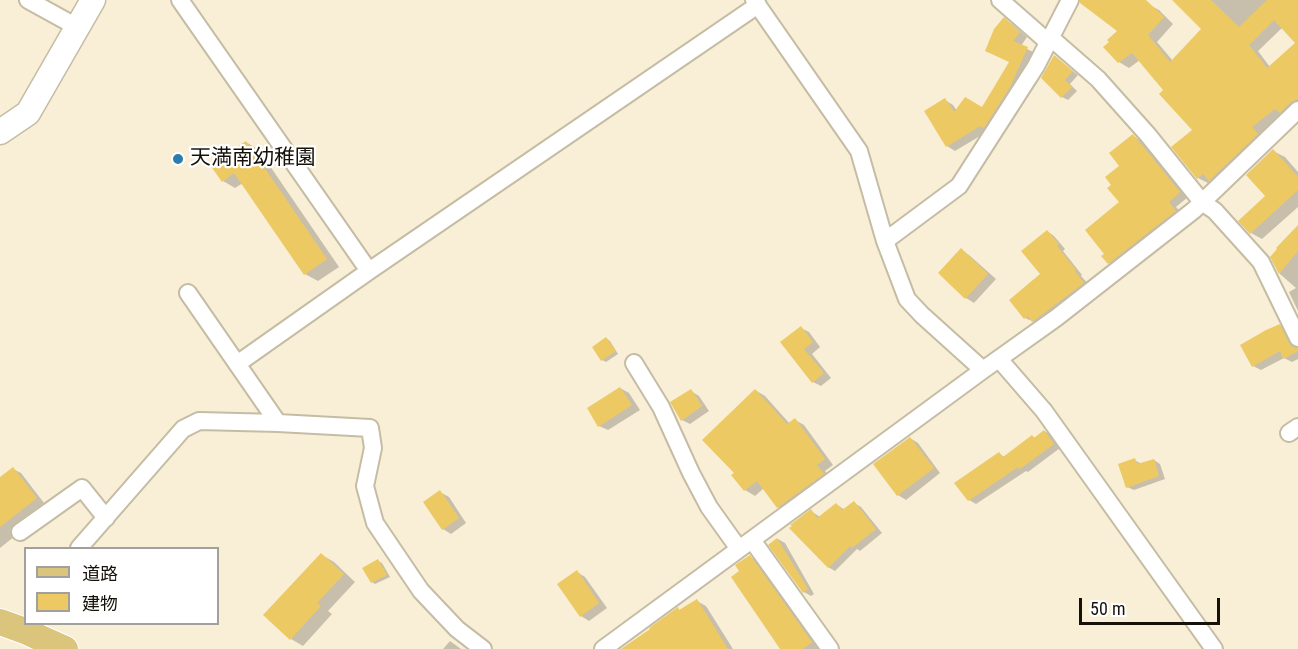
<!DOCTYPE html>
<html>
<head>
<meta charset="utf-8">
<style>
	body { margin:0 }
	#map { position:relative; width:1298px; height:649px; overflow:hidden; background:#f9efd6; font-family:"Roboto Condensed","Noto Sans JP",sans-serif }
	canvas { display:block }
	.legend { position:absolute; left:24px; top:547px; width:195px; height:78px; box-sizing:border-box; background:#fff; border:2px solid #a2a09d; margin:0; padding:8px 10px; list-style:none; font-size:18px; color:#16120a }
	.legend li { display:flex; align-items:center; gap:12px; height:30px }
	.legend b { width:30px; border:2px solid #a2a09d }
	.scale { position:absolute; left:1079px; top:598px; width:141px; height:27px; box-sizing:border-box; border:3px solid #16120a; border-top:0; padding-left:8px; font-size:18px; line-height:21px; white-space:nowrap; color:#16120a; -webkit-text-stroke:4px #fff; paint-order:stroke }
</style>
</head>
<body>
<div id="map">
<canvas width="1298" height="649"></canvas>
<ul class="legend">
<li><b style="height:8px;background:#dbc47b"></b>道路</li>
<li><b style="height:16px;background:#edc963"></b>建物</li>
</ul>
<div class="scale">50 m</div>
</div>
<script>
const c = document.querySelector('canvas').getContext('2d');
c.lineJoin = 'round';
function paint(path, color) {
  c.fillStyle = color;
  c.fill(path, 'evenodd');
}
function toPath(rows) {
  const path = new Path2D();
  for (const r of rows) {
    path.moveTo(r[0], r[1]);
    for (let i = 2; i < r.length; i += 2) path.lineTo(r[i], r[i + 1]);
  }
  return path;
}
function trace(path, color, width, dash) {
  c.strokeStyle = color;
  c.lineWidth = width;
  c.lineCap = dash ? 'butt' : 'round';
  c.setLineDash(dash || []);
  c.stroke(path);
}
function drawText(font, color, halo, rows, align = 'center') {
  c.font = font + ' "Roboto Condensed","Noto Sans JP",sans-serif';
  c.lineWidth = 4.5;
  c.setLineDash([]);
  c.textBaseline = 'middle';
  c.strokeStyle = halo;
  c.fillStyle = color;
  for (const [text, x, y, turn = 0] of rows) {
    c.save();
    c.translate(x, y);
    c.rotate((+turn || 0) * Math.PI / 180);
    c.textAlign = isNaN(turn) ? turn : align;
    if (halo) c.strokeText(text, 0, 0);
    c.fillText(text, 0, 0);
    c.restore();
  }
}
paint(toPath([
	[1082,0,1140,0,1159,10,1173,24,1157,42,1173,61,1203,29,1183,0,1298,0,1298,110,1285,115,1261,133,1267,140,1220,185,1211,180,1208,183,1198,178,1195,130,1165,91,1140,60,1129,68,1119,62,1120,31],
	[1283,27,1298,42,1270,67,1258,51],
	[1004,19,1012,24,1027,37,1021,46,1035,53,990,130,955,151,947,146,945,100,953,105,957,111,982,109,1011,62],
	[1055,57,1078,75,1070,84,1077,91,1068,100,1062,97],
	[1133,136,1142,141,1188,197,1176,207,1184,216,1118,268,1109,263,1121,203,1113,185],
	[246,142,259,150,339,267,318,281,305,274,243,183,235,188,223,181],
	[1273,151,1285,157,1298,172,1298,207,1262,239,1251,233,1267,197],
	[1298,227,1298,311,1289,292,1296,288,1280,274,1272,257],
	[1047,231,1054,236,1065,249,1063,251,1082,275,1081,276,1091,287,1041,325,1025,318,1042,275],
	[961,250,969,255,996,279,974,303,966,298,940,273],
	[1280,326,1287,330,1298,350,1298,359,1292,362,1284,358,1261,370,1253,366],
	[801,328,809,332,820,347,812,354,831,378,821,386,813,382,782,342],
	[607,339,610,341,618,354,606,362,602,360],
	[620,388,629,393,640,410,608,430,599,426],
	[755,390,765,396,790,424,795,420,804,425,833,465,825,471,832,480,788,512,778,507,764,488,755,496,745,490,733,475,736,473],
	[691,391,699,396,709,411,690,424,682,420],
	[1044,431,1052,435,1060,448,1028,472,1026,471,976,504,969,500,999,454,1005,457,1032,436,1035,438],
	[910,438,918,443,940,473,906,500,898,495,875,464],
	[1134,460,1142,464,1154,460,1160,464,1165,479,1134,490,1127,487],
	[13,469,21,473,44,503,10,530,15,536,0,548,0,479],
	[440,492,449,497,466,523,451,534,443,529],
	[854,503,861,507,882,533,860,551,857,549,835,571,828,567,811,511,820,517,836,504,845,510],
	[778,539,785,543,814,594,811,596,804,592,770,545],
	[322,555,334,562,355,582,328,611,332,614,303,646,291,639],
	[750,557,760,562,821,649,782,649,741,572],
	[378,561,382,563,390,577,375,584,372,582],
	[577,572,585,577,607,608,589,621,581,616],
	[697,601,706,606,733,649,637,649,678,609,681,611],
	[450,641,461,649,464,649,443,649]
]), '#0003');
paint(toPath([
	[1080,0,1146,0,1164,17,1148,35,1170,62,1201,29,1172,0,1211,0,1239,27,1267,0,1298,0,1298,99,1291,102,1280,113,1275,109,1252,127,1258,134,1209,181,1203,174,1197,179,1171,147,1192,130,1159,94,1163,90,1132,53,1118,63,1103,47,1109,42,1107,40,1117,31,1080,3],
	[1274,20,1295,43,1267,68,1249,45],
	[1004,17,1020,32,1013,41,1028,47,1010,87,984,128,980,126,946,147,924,111,945,98,954,112,965,97,982,107,1009,62,985,51,994,29],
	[1054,55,1073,71,1065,80,1072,87,1061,98,1041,78],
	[1133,134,1180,192,1169,202,1176,211,1108,264,1101,256,1104,254,1085,230,1119,202,1107,188,1111,185,1105,177,1119,166,1109,153],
	[246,141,327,259,304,275,234,173,222,182,210,165],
	[1273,149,1298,177,1298,190,1250,234,1238,221,1265,196,1246,175],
	[1298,225,1298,251,1279,274,1270,257,1277,249,1276,248],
	[1047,230,1059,244,1057,246,1076,270,1075,271,1084,283,1032,322,1028,316,1024,319,1009,300,1040,274,1021,251],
	[961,248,988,274,965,299,938,273],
	[1280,324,1289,343,1293,347,1298,348,1298,351,1283,359,1280,351,1252,367,1240,345,1266,330],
	[801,326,813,342,804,349,824,373,812,383,780,342],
	[606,337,616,351,601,361,592,347],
	[620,387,632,405,598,427,587,408],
	[691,389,702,406,681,421,670,402],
	[755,389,787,424,795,418,825,459,817,465,824,474,777,508,757,481,744,491,731,475,734,473,702,440],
	[1044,430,1054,444,1020,469,1018,467,968,501,954,483,999,452,1003,457,1032,435,1034,438],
	[910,437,934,468,897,496,873,464],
	[1135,458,1137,464,1154,459,1159,476,1126,488,1118,464],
	[13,467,37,498,0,527,0,477],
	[440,490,459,518,442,530,423,502],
	[854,501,876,529,852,548,850,546,828,568,789,528,792,526,790,525,811,509,817,518,836,503,842,510],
	[777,538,808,589,803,593,768,545],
	[321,553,344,574,317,603,321,606,290,640,263,615],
	[750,555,812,642,803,649,780,649,731,577,739,571,735,565],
	[378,559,387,575,371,583,362,568],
	[577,570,599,603,580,617,557,584],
	[697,599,728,649,621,649,650,629,649,628,678,607,679,610]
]), '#edc963');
const street = toPath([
	[28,0,77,27],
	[180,0,369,271],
	[754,0,859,151,885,241,907,299,922,315,983,370],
	[1000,0,1048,42],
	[1051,38,1098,79,1148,135,1202,202,1215,211,1261,262,1298,338],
	[885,241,959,186,1036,66,1070,0],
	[188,293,278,423],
	[999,359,1044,411,1214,649],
	[634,363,661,407,691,473,709,507,739,549],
	[237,364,369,271,758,5],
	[1289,433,1298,427],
	[20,532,82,488,106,518],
	[752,540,830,649],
	[79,548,183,429,199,421,278,423,370,428,373,448,365,486,375,523,421,591,457,629,483,649],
	[603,649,983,370,1056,318,1194,210,1298,110]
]);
const secondary = toPath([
	[0,132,28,113,93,0]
]);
const primary = toPath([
	[0,622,25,631,65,649]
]);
trace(street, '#c5bca4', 20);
trace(secondary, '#c5bca4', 27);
trace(primary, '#fff', 28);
trace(street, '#fff', 16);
trace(secondary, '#fff', 24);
trace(primary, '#dbc47b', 26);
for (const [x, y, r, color] of [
	[178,159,6,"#2b7cad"]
]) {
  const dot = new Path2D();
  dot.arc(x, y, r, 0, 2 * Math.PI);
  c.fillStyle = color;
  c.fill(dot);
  trace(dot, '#fff', 2);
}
drawText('21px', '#16120a', '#fff', [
	["天満南幼稚園",190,159]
], 'left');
</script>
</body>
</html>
